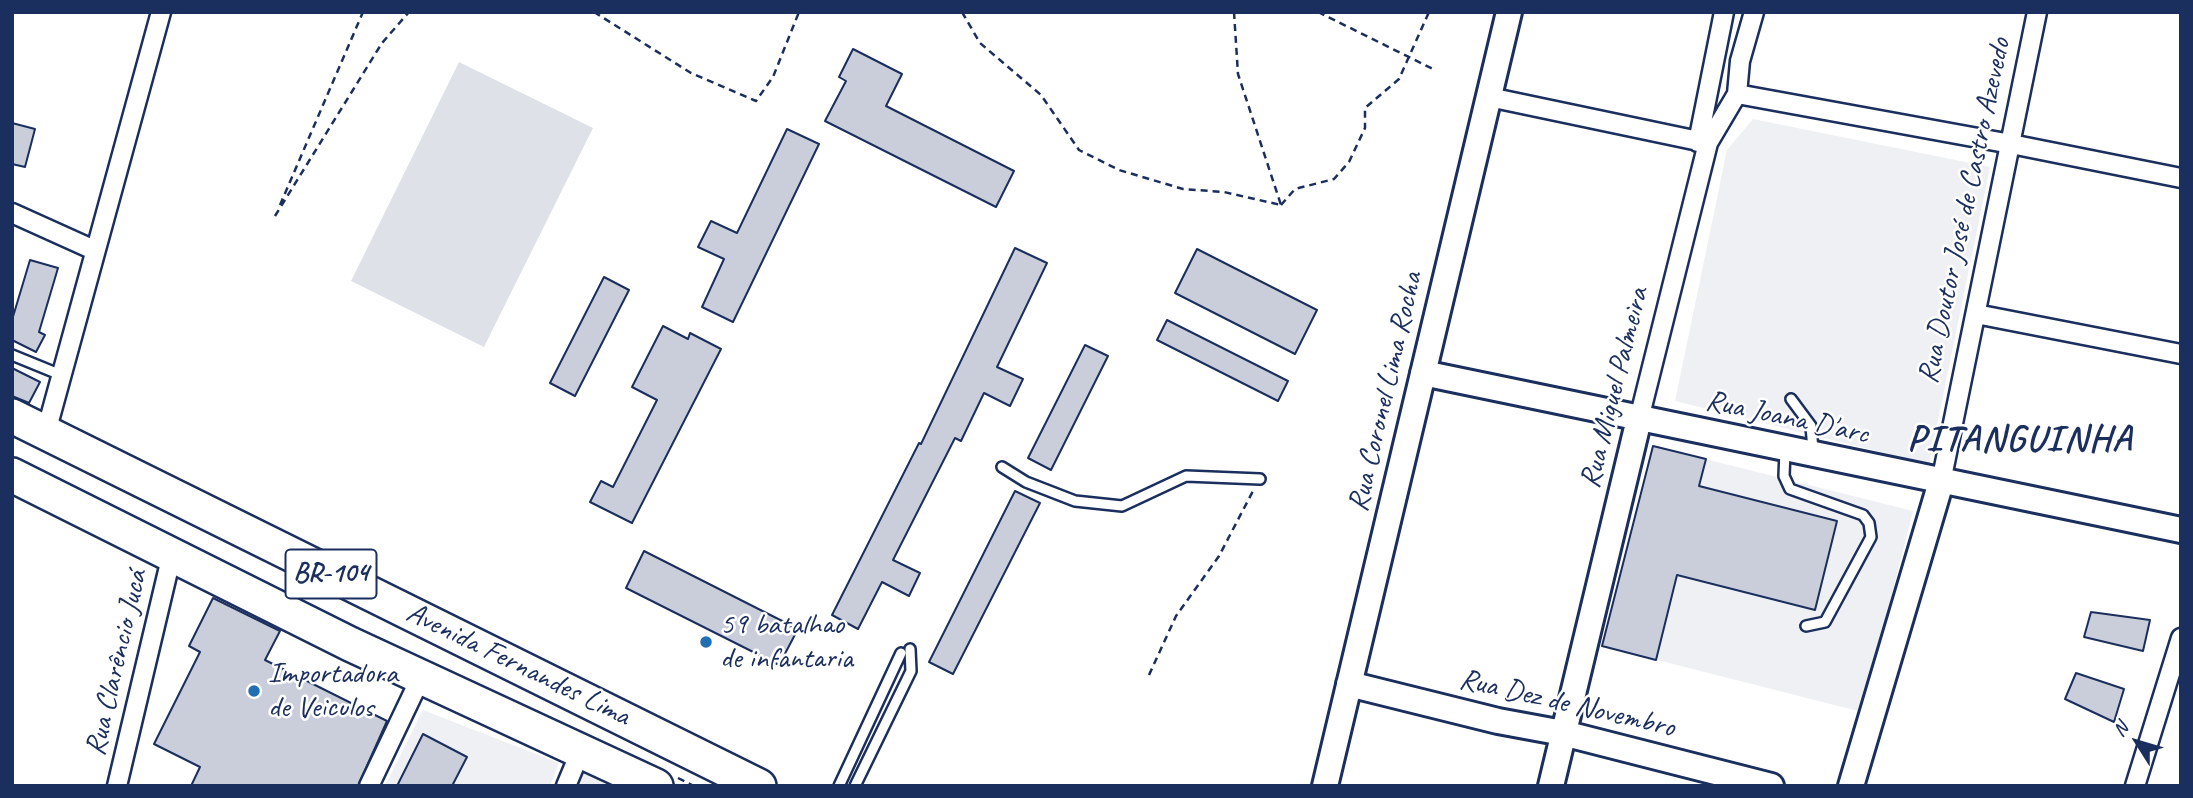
<!DOCTYPE html>
<html>
<head>
<meta charset="utf-8">
<style>
	body { margin:0 }
	#map { position:relative; width:2193px; height:798px; overflow:hidden; background:#fff; font-family:Caveat,sans-serif }
	canvas { display:block }
	.frame { position:absolute; inset:0; border:14px solid #1b2f5e; pointer-events:none }
	.north { position:absolute; left:2102px; top:707px; width:70px; height:70px; -webkit-text-stroke:5px #fff; paint-order:stroke; rotate:307deg; font-size:19px; font-weight:700; line-height:28px; text-align:center; color:#1b2f5e }
	.north::after { content:''; display:block; margin:auto; width:24px; height:32px; background:#1b2f5e; clip-path:polygon(50% 0,100% 100%,50% 72%,0 100%) }
</style>
</head>
<body>
<div id="map">
<canvas width="2193" height="798"></canvas>
<div class="frame"></div>
<div class="north">N</div>
</div>
<script>
const c = document.querySelector('canvas').getContext('2d');
c.lineJoin = 'round';
function paint(path, color) {
  c.fillStyle = color;
  c.fill(path, 'evenodd');
}
function toPath(rows) {
  const path = new Path2D();
  for (const r of rows) {
    path.moveTo(r[0], r[1]);
    for (let i = 2; i < r.length; i += 2) path.lineTo(r[i], r[i + 1]);
  }
  return path;
}
function trace(path, color, width, dash) {
  c.strokeStyle = color;
  c.lineWidth = width;
  c.lineCap = dash ? 'butt' : 'round';
  c.setLineDash(dash || []);
  c.stroke(path);
}
function drawText(font, color, halo, rows, align = 'center') {
  c.font = font + ' Caveat,sans-serif';
  c.lineWidth = 5;
  c.setLineDash([]);
  c.textBaseline = 'middle';
  c.strokeStyle = halo;
  c.fillStyle = color;
  for (const [text, x, y, turn = 0] of rows) {
    c.save();
    c.translate(x, y);
    c.rotate((+turn || 0) * Math.PI / 180);
    c.textAlign = isNaN(turn) ? turn : align;
    if (halo) c.strokeText(text, 0, 0);
    c.fillText(text, 0, 0);
    c.restore();
  }
}
paint(toPath([
	[1753,119,1990,167,1929,464,1675,401,1727,150],
	[1653,446,1913,511,1862,712,1602,646],
	[423,710,559,763,550,786,385,786],
	[581,770,616,786,575,786]
]), '#eff0f4');
paint(toPath([
	[459,62,593,128,484,347,351,281]
]), '#dee1e7');
const building = toPath([
	[853,49,902,74,886,106,1014,171,996,207,825,121,846,81,839,77,853,49],
	[12,123,35,129,25,167,12,164,12,123],
	[787,129,819,144,733,322,702,307,724,259,698,247,711,221,737,233,787,129],
	[1015,248,1047,263,997,367,1023,379,1010,406,984,393,961,441,955,438,893,560,920,573,909,596,882,582,858,629,832,615,919,443,921,444,1015,248],
	[1197,249,1317,310,1295,354,1175,293,1197,249],
	[30,260,58,268,39,332,45,335,36,352,12,340,12,320,30,260],
	[604,277,629,290,575,396,550,383,604,277],
	[1167,320,1288,381,1278,401,1157,340,1167,320],
	[663,326,688,339,690,333,721,349,632,523,590,502,601,481,613,487,657,400,632,387,663,326],
	[1085,345,1108,356,1051,470,1028,458,1085,345],
	[12,368,40,382,29,403,12,396,12,368],
	[1653,446,1706,459,1699,486,1837,521,1815,610,1677,575,1656,660,1602,646,1653,446],
	[1015,491,1040,503,953,674,929,662,1015,491],
	[644,551,798,629,779,665,626,588,644,551],
	[213,598,280,631,265,660,387,721,358,786,191,786,200,767,154,744,200,652,189,646,213,598],
	[2091,612,2150,620,2143,651,2084,637,2091,612],
	[2076,673,2124,689,2114,722,2065,699,2076,673],
	[423,734,467,757,452,786,397,786,423,734]
]);
paint(building, '#caceda');
trace(building, '#1b2f5e', 2);
const lane = toPath([
	[12,355,61,375],
	[1791,399,1811,426,1813,450],
	[1785,451,1784,476,1790,489,1863,515,1869,523,1871,537,1825,622,1806,626],
	[1002,467,1026,482,1075,501,1122,506,1186,476,1260,479],
	[839,786,901,653],
	[855,786,911,671,910,649]
]);
const street = toPath([
	[1737,94,2011,144,2181,178],
	[1489,97,1708,143],
	[1698,142,1724,12],
	[12,213,94,250],
	[1976,314,2181,354],
	[1639,419,1708,143,1737,94,1740,61,1754,12],
	[46,432,161,12],
	[1941,482,2037,12],
	[117,786,172,554],
	[369,786,421,677],
	[566,786,581,750],
	[2135,786,2181,638]
]);
const secondary = toPath([
	[1423,373,2181,530],
	[1349,684,1498,721,1563,733,1771,786],
	[1325,786,1509,12],
	[1551,786,1639,419],
	[1851,786,1941,482]
]);
const highway = toPath([
	[12,416,759,786],
	[12,475,350,644,656,786]
]);
trace(lane, '#1b2f5e', 14);
trace(street, '#1b2f5e', 23);
trace(secondary, '#1b2f5e', 30);
trace(highway, '#1b2f5e', 38);
trace(toPath([
	[594,12,691,73,756,101,773,77,799,12],
	[962,12,980,43,1041,95,1079,150,1119,170,1183,189,1224,192,1281,205],
	[1234,12,1238,74,1281,205],
	[1318,12,1433,69],
	[280,205,363,12],
	[1281,205,1295,189,1334,179,1349,162,1365,128,1365,108,1399,79,1429,12],
	[275,216,382,43,409,12],
	[1149,675,1176,616,1219,556,1253,491],
	[678,778,694,786]
]), '#1b2f5e', 2.5, [7, 5]);
trace(lane, '#fff', 9);
trace(street, '#fff', 18);
trace(secondary, '#fff', 24);
trace(highway, '#fff', 33);
for (const [x, y, r, color] of [
	[706,642,7,"#1f6fb2"],
	[254,691,7,"#1f6fb2"]
]) {
  const dot = new Path2D();
  dot.arc(x, y, r, 0, 2 * Math.PI);
  c.fillStyle = color;
  c.fill(dot);
  trace(dot, '#fff', 2.5);
}
for (const [x, y, w] of [
	[331,574,91]
]) {
  const box = new Path2D();
  box.roundRect(x - w / 2, y - 24.5, w, 49, 5);
  c.fillStyle = '#fff';
  c.fill(box);
  trace(box, '#1b2f5e', 2);
}
drawText('bold 28px', '#1b2f5e', null, [
	["BR-104",331,574]
]);
drawText('30px', '#1b2f5e', '#fff', [
	["Rua Doutor José de Castro Azevedo",1965,211,-78],
	["Rua Miguel Palmeira",1615,388,-76],
	["Rua Coronel Lima Rocha",1386,392,-77],
	["Rua Joana D'arc",1787,418,12],
	["Rua Clarêncio Jucá",117,663,-77],
	["Avenida Fernandes Lima",518,665,26],
	["Rua Dez de Novembro",1567,704,13]
]);
drawText('30px', '#1b2f5e', '#fff', [
	["59 batalhao",720,625],
	["de infantaria",720,659],
	["Importadora",268,674],
	["de Veiculos",268,708]
], 'left');
c.letterSpacing = '2px';
drawText('bold 37px', '#1b2f5e', '#fff', [
	["PITANGUINHA",2020,440]
]);
c.letterSpacing = '0px';
</script>
</body>
</html>
